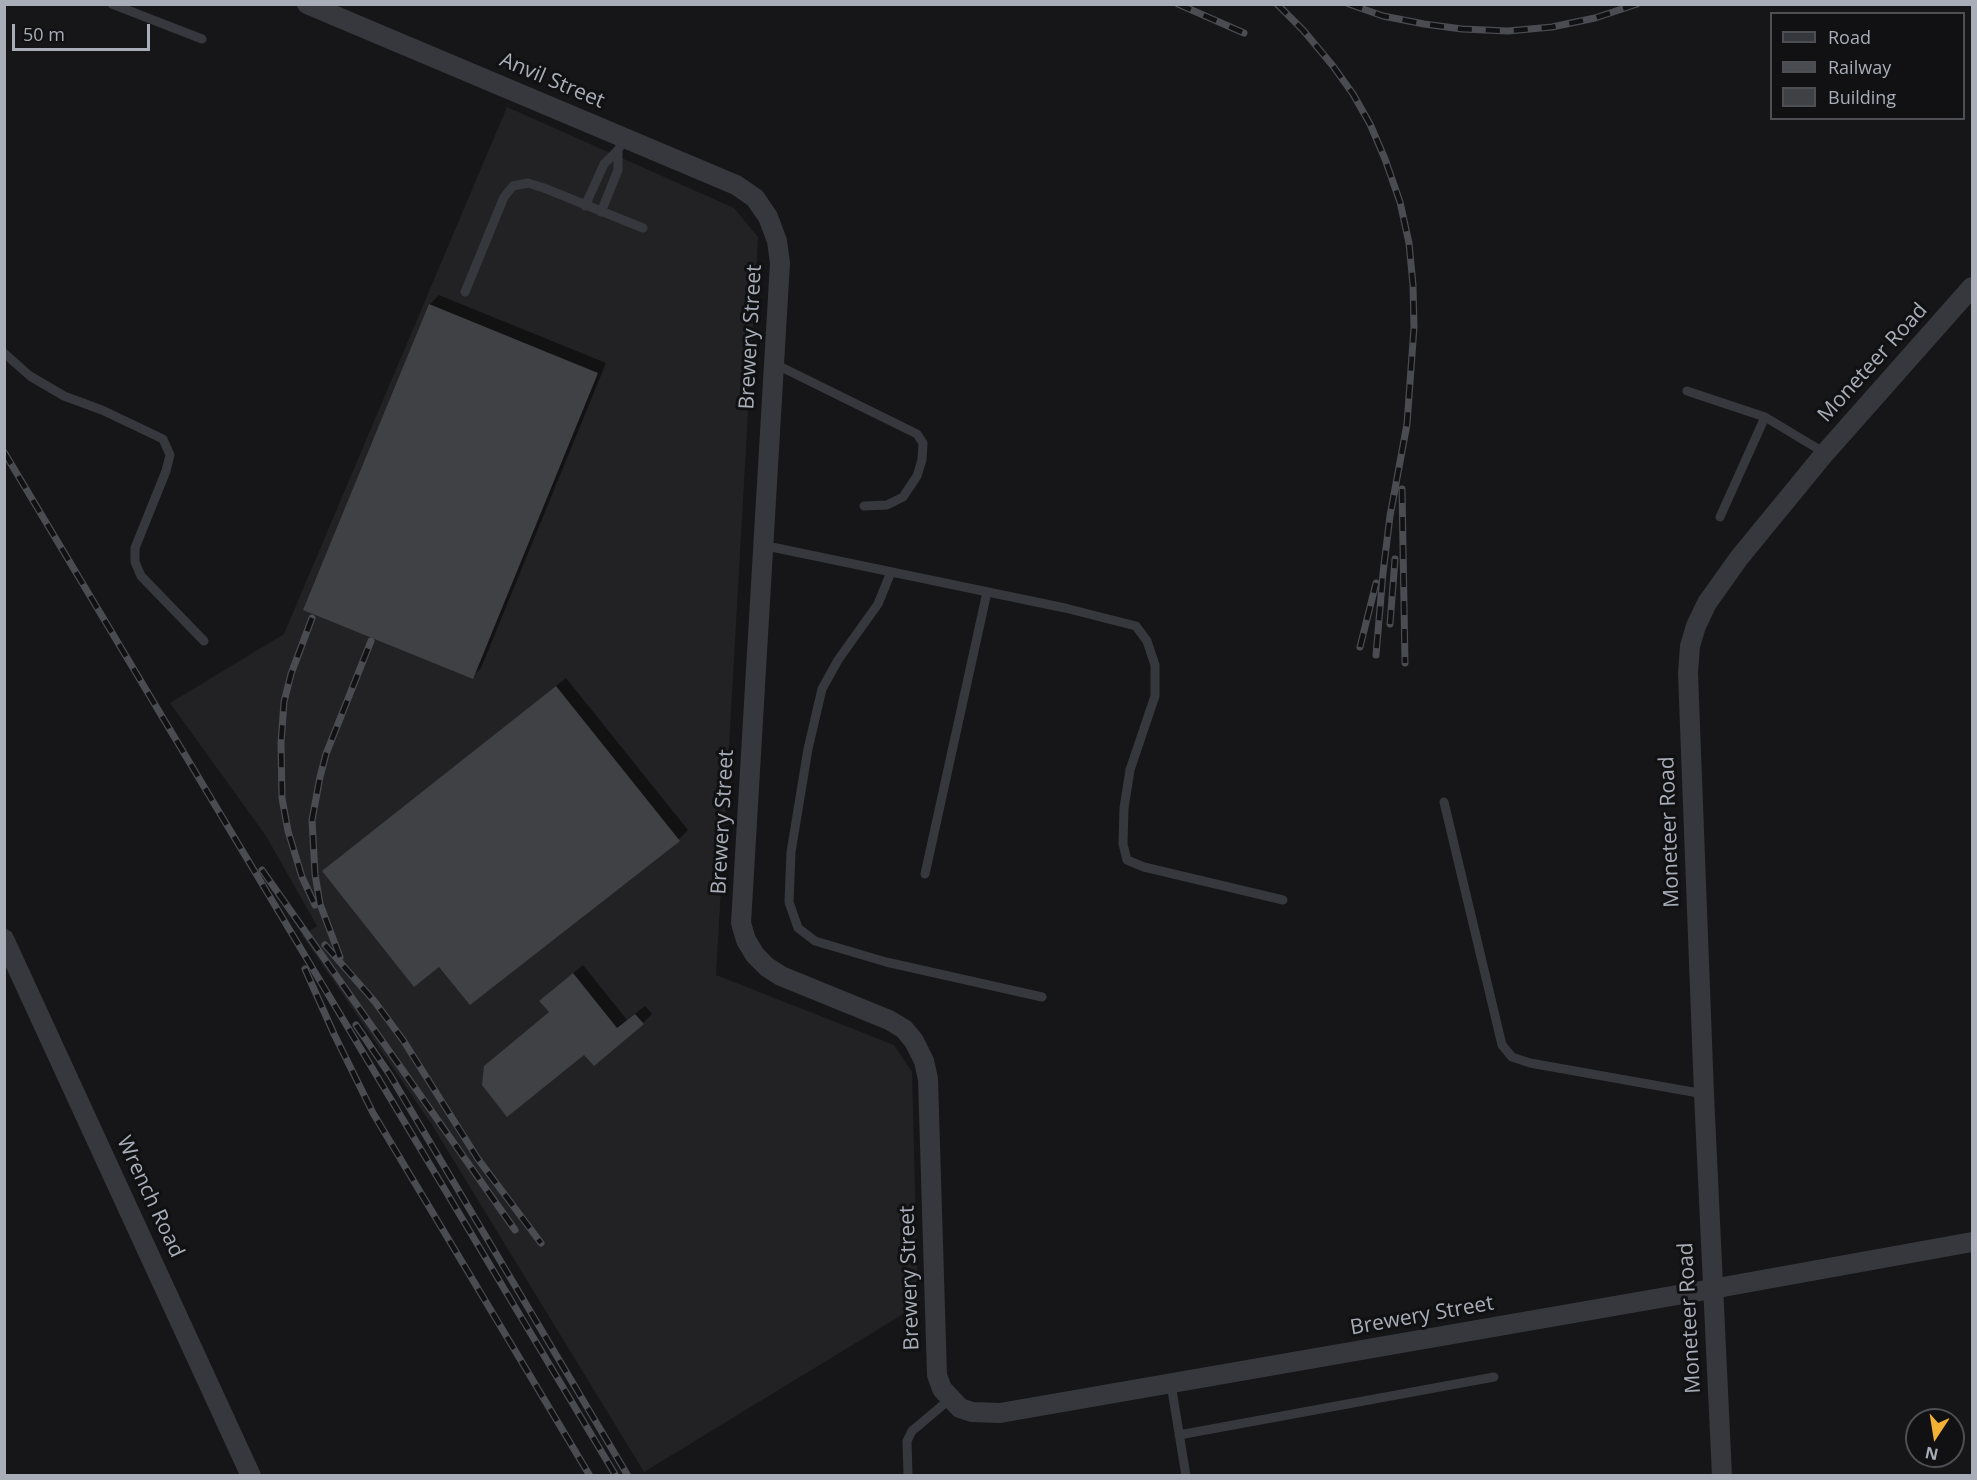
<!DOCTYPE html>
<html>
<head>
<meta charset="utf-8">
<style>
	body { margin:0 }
	#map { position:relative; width:1977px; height:1480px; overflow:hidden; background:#161618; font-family:"Open Sans",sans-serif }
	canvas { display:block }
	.frame { position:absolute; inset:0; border:6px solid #a8adb8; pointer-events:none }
	.legend { position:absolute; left:1770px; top:12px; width:195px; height:108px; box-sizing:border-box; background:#111113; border:2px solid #4d4f55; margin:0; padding:8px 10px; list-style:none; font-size:18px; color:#a8adb8 }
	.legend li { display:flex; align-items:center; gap:12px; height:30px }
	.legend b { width:30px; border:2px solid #4d4f55 }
	.north { position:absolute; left:1905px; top:1408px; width:60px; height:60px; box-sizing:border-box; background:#111113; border:2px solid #4d4f55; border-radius:50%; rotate:192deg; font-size:16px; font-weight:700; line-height:24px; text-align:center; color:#a8adb8 }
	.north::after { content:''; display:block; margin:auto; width:21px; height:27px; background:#f2b134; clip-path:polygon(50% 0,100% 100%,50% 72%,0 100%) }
	.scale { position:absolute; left:12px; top:24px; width:138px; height:27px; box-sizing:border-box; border:3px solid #a8adb8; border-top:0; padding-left:8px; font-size:18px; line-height:21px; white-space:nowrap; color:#a8adb8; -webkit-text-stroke:4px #111113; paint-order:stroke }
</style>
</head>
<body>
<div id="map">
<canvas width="1977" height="1480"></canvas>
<div class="frame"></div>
<ul class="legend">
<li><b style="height:8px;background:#37383d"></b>Road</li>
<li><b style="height:8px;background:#4a4c52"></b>Railway</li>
<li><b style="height:16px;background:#404145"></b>Building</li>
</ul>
<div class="north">N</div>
<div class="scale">50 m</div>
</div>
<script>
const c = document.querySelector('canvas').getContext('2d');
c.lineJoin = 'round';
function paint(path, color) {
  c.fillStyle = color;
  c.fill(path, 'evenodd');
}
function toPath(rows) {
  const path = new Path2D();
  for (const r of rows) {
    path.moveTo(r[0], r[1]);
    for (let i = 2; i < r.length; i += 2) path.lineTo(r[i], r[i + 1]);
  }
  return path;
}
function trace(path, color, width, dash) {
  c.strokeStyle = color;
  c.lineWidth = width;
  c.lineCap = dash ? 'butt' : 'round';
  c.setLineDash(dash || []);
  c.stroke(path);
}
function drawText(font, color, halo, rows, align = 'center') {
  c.font = font + ' "Open Sans",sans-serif';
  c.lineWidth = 6;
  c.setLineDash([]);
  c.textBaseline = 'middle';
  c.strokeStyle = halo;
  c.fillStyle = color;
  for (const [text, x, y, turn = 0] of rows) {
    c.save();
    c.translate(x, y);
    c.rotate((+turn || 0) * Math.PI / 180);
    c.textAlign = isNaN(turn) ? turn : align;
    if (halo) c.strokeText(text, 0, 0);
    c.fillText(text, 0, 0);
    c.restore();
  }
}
paint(toPath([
	[507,107,734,208,758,237,716,975,894,1045,912,1072,918,1305,644,1472,432,1125,304,938,301,936,317,926,266,836,170,703,284,634]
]), '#222225');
paint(toPath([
	[439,295,606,363,481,668,472,677,430,304],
	[566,678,688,830,679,839,439,965,324,871],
	[583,965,627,1020,645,1006,652,1014,643,1023,584,1053,496,1057,550,1011,550,992]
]), '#0007');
paint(toPath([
	[429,304,598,373,473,679,303,610],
	[556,686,680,841,470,1005,439,967,414,987,322,871],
	[573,973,617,1028,635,1014,644,1024,594,1066,584,1055,507,1117,482,1085,484,1066,549,1012,539,1001]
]), '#404145');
trace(toPath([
	[112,4,202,39],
	[585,206,604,164,618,150,625,138],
	[601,212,618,170,618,150],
	[465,292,504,197,513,186,528,183,544,188,643,228],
	[4,353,30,376,64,396,102,410,163,439,170,455,166,471,135,548,135,562,141,576,204,641],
	[775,364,917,434,923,443,922,460,917,476,903,497,887,505,864,506],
	[1687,391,1765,417,1825,453],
	[1720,517,1765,417],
	[762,545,1065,608,1136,626,1147,641,1155,665,1155,696,1130,770,1124,808,1123,844,1127,860,1144,867,1283,900],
	[891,572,878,604,838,660,822,689,808,749,791,852,789,902,798,928,815,941,886,962,1042,997],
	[1444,802,1502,1045,1512,1057,1530,1063,1704,1094],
	[925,874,987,592],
	[1171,1384,1186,1476],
	[1179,1435,1494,1377],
	[908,1476,907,1441,912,1431,950,1399]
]), '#37383d', 9);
trace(toPath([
	[307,4,736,185,755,198,768,217,777,241,780,263,741,923,746,940,755,955,767,967,781,976,889,1020,904,1029,914,1041,924,1061,928,1079,937,1375,942,1389,960,1408,972,1412,1000,1413,1712,1289,1972,1242],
	[4,939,251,1476],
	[1722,1476,1704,1094,1688,673,1690,646,1696,626,1707,603,1739,558,1825,453,1972,287]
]), '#37383d', 20);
const rail = toPath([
	[1178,4,1244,33],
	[1277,4,1303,30,1333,66,1353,94,1370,124,1385,159,1400,202,1409,243,1413,285,1414,327,1407,424,1390,516,1383,573,1376,655],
	[1349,4,1383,16,1424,24,1462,29,1508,31,1552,27,1595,18,1637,4],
	[4,452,616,1476],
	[1402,489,1405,663],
	[312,618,291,674,284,702,281,743,282,798,288,831,302,877,315,905],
	[1390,624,1395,559],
	[1360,647,1376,583],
	[262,870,515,1230],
	[325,945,375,1002,403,1040,478,1159,541,1243],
	[340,957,320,904,315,874,312,820,320,777,326,754,371,641],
	[305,969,334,1034,373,1113,590,1476],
	[356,1025,390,1075,628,1476]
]);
trace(rail, '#4a4c52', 7);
trace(rail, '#111113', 4.5, [14]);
drawText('21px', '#a8adb8', '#111113', [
	["Anvil Street",552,81,23],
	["Brewery Street",751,337,-87],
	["Moneteer Road",1873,363,-48],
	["Brewery Street",723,822,-87],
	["Moneteer Road",1670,832,-92],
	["Wrench Road",150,1197,65],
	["Brewery Street",910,1278,-92],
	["Brewery Street",1422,1316,-10],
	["Moneteer Road",1690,1318,-93]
]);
</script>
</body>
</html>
